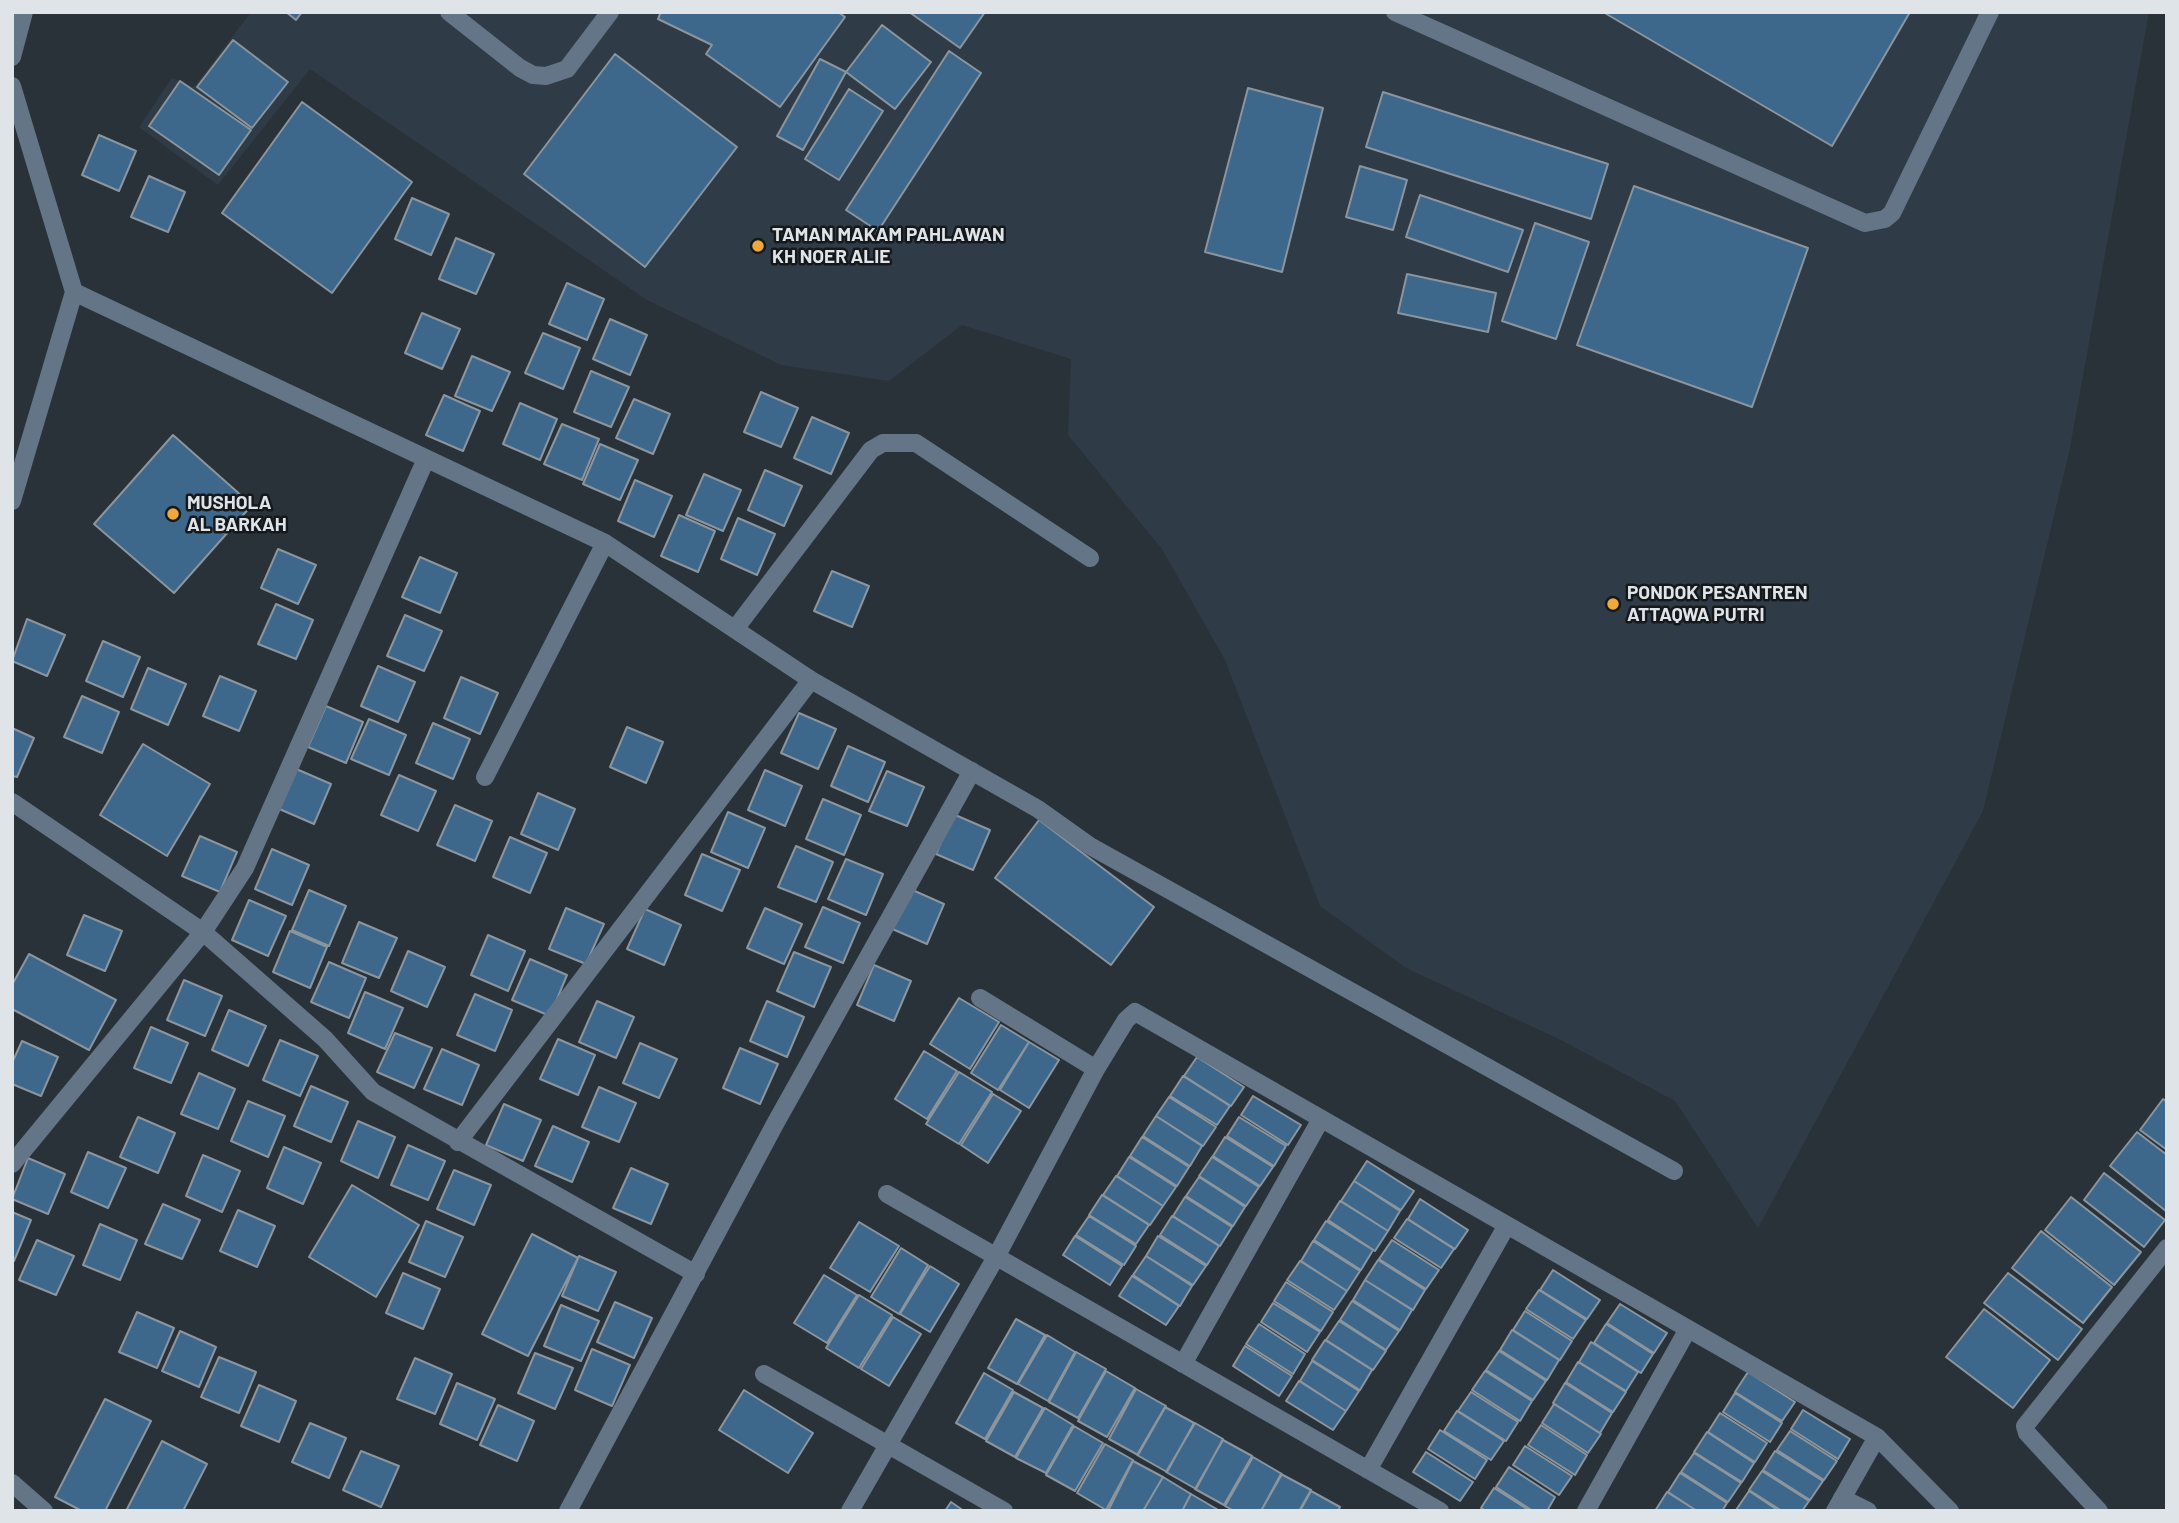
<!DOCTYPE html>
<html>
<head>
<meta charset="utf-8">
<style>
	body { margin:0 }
	#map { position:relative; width:2179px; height:1523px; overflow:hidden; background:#2a3239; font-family:Barlow,sans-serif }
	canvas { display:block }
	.frame { position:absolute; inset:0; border:14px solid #dfe4e9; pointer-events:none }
</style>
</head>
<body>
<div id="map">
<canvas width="2179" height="1523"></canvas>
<div class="frame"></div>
</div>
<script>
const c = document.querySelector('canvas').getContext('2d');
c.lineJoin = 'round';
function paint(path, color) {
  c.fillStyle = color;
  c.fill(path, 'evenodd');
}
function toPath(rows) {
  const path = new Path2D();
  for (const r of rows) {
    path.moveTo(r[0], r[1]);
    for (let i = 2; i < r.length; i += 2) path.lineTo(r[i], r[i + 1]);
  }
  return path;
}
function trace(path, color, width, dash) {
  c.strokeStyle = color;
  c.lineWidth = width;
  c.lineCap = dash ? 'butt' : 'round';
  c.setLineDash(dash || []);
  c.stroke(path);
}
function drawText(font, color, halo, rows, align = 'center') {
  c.font = font + ' Barlow,sans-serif';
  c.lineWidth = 5;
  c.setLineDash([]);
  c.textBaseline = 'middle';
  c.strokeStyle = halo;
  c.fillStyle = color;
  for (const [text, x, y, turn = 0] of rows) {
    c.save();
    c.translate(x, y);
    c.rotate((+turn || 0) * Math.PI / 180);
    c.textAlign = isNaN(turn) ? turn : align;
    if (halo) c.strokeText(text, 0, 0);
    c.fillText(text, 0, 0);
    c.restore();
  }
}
paint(toPath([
	[251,12,2149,12,2069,453,1983,811,1758,1228,1675,1101,1561,1040,1406,968,1320,906,1225,660,1162,549,1068,435,1071,359,962,325,889,381,781,365,647,300,310,69,218,185,139,127,172,78,194,87]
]), '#2f3b47');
const building = toPath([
	[286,12,302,12,296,20,286,12],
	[661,12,838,12,845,17,780,107,706,54,712,45,658,19,661,12],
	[909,12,985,12,960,48,909,12],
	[1603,12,1910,12,1832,146,1603,12],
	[882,25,931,62,895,109,846,72,882,25],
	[233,40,288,82,252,128,197,87,233,40],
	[949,51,981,73,878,231,846,210,949,51],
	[615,54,737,147,645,267,524,174,615,54],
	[820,59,846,72,803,150,777,136,820,59],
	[180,81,251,130,219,175,149,126,180,81],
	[1248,88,1323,108,1282,272,1205,252,1248,88],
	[849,89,883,111,839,180,805,159,849,89],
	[1383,92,1608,164,1591,219,1366,147,1383,92],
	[302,102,412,182,332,293,222,213,302,102],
	[99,135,136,151,119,191,82,175,99,135],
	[1360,166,1407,180,1393,230,1346,217,1360,166],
	[149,176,185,192,168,232,131,217,149,176],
	[1634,186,1808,248,1752,407,1577,345,1634,186],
	[1420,195,1523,230,1508,272,1406,237,1420,195],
	[412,198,449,214,431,255,395,239,412,198],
	[1535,223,1589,242,1556,339,1502,321,1535,223],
	[456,238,494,254,476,294,439,279,456,238],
	[1407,274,1496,293,1488,332,1398,313,1407,274],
	[567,283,604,299,587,340,549,324,567,283],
	[422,313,460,329,442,369,405,353,422,313],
	[610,319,647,335,630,375,593,359,610,319],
	[543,333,580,348,563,389,525,373,543,333],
	[472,356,510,372,492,411,455,396,472,356],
	[591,371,629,387,611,427,574,412,591,371],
	[761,392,798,408,781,447,744,432,761,392],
	[444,395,480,411,463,451,426,435,444,395],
	[634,399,670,414,653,454,616,438,634,399],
	[520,403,557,419,540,460,503,444,520,403],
	[812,417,849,433,831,474,794,458,812,417],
	[562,424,599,439,582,480,544,464,562,424],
	[173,435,252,505,174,593,94,524,173,435],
	[600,444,638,460,620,500,583,484,600,444],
	[765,470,802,486,784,526,748,510,765,470],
	[704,474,741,490,723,531,686,515,704,474],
	[635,480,672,496,654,537,618,521,635,480],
	[679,515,715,531,698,572,661,556,679,515],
	[738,518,775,534,757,575,721,559,738,518],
	[278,549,316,565,298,604,261,588,278,549],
	[420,557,457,573,440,613,402,597,420,557],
	[832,571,869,586,852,627,814,611,832,571],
	[276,604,313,620,296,659,258,644,276,604],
	[405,615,442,631,424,671,387,656,405,615],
	[27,619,65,635,47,676,12,661,27,619],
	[103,641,140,657,123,697,86,681,103,641],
	[378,666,415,682,398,722,361,706,378,666],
	[148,668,186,684,168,725,131,709,148,668],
	[220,676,256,691,239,731,203,716,220,676],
	[461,677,498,693,480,734,444,718,461,677],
	[82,696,119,712,102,753,64,737,82,696],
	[326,706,363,722,346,763,308,747,326,706],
	[799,713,836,729,818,769,781,753,799,713],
	[369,719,406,735,389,775,351,759,369,719],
	[433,723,470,739,453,779,416,763,433,723],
	[627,727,663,742,646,783,610,767,627,727],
	[12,728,34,738,17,777,12,776,12,728],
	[143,744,210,784,167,856,100,815,143,744],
	[848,746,885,762,868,802,831,786,848,746],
	[294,768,331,784,314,824,277,808,294,768],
	[765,770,802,786,785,826,748,810,765,770],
	[887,771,924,787,907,826,869,811,887,771],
	[399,775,436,791,418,831,381,815,399,775],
	[538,793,575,809,558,850,521,834,538,793],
	[823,799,861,815,844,855,806,839,823,799],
	[455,805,492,821,475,861,437,845,455,805],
	[728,812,765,828,748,868,711,852,728,812],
	[953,814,990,830,973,870,936,854,953,814],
	[1039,820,1154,907,1111,965,995,878,1039,820],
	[200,836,237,852,220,892,182,876,200,836],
	[510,837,547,853,530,893,493,877,510,837],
	[796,846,833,862,816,902,778,887,796,846],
	[272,849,309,865,292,905,255,889,272,849],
	[702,854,740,870,722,911,685,895,702,854],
	[846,859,883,874,866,915,828,899,846,859],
	[908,888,944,904,927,944,890,928,908,888],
	[309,890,346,906,329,946,292,930,309,890],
	[249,900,286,916,268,956,232,940,249,900],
	[823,907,860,923,843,963,805,947,823,907],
	[566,908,604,924,586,964,549,949,566,908],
	[765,908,802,924,784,964,747,948,765,908],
	[645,909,681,925,664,965,627,949,645,909],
	[84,915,122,931,105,971,67,955,84,915],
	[359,922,397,938,379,978,342,963,359,922],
	[290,931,327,947,310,988,273,972,290,931],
	[488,935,525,951,508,991,471,975,488,935],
	[408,951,445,967,427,1007,391,991,408,951],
	[794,952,831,967,814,1007,777,991,794,952],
	[29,954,116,1000,89,1050,12,1009,12,985,29,954],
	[530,959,567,975,550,1016,512,1000,530,959],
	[329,962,366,978,349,1018,311,1002,329,962],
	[874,965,911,981,894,1021,857,1005,874,965],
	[184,980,222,996,205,1036,167,1020,184,980],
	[365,992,403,1008,385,1049,348,1033,365,992],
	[475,994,512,1010,495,1051,457,1035,475,994],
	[959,998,999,1022,970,1069,930,1044,959,998],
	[597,1001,634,1017,616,1058,579,1042,597,1001],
	[767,1001,804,1017,787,1057,750,1041,767,1001],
	[229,1010,266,1026,248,1066,212,1050,229,1010],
	[1001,1025,1029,1042,998,1090,971,1073,1001,1025],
	[151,1027,188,1043,171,1083,134,1068,151,1027],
	[395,1033,432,1048,414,1088,377,1072,395,1033],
	[558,1039,595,1055,578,1095,540,1079,558,1039],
	[280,1040,318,1056,300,1096,263,1080,280,1040],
	[22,1041,58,1057,41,1096,12,1084,12,1063,22,1041],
	[1029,1042,1059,1060,1029,1108,1000,1090,1029,1042],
	[640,1043,677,1059,659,1098,623,1083,640,1043],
	[740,1048,778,1064,760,1104,723,1088,740,1048],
	[442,1049,479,1065,462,1105,424,1089,442,1049],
	[924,1051,957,1071,927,1119,895,1099,924,1051],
	[1197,1057,1244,1087,1231,1106,1184,1076,1197,1057],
	[959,1072,992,1092,959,1144,926,1124,959,1072],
	[199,1073,235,1089,218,1129,181,1114,199,1073],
	[1183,1076,1230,1106,1217,1125,1170,1096,1183,1076],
	[311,1086,348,1102,331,1142,294,1126,311,1086],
	[599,1087,636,1103,619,1142,582,1127,599,1087],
	[993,1094,1021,1111,988,1163,961,1145,993,1094],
	[1253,1096,1301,1125,1288,1145,1241,1115,1253,1096],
	[1169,1097,1216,1127,1203,1146,1156,1116,1169,1097],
	[2163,1099,2167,1102,2167,1150,2140,1130,2163,1099],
	[248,1101,285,1116,268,1157,231,1141,248,1101],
	[504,1104,541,1120,523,1161,486,1145,504,1104],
	[1156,1116,1202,1146,1190,1166,1143,1136,1156,1116],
	[138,1117,175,1133,158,1173,120,1157,138,1117],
	[1239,1117,1286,1146,1274,1166,1227,1136,1239,1117],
	[358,1121,395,1137,378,1178,341,1161,358,1121],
	[553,1126,589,1142,572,1182,535,1166,553,1126],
	[2137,1132,2167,1155,2167,1212,2110,1166,2137,1132],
	[1142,1137,1189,1167,1177,1186,1130,1156,1142,1137],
	[1225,1137,1273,1167,1260,1186,1213,1156,1225,1137],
	[408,1145,445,1161,428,1200,391,1185,408,1145],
	[284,1147,321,1163,303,1204,267,1188,284,1147],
	[88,1152,126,1168,108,1208,71,1192,88,1152],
	[203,1155,240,1171,222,1212,186,1196,203,1155],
	[1129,1157,1176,1187,1163,1206,1117,1176,1129,1157],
	[1212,1157,1259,1187,1246,1206,1199,1176,1212,1157],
	[28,1158,65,1174,48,1214,12,1199,28,1158],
	[1367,1161,1414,1191,1401,1210,1354,1181,1367,1161],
	[631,1168,668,1184,651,1224,613,1208,631,1168],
	[454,1170,491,1185,474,1225,437,1209,454,1170],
	[2104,1173,2165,1220,2144,1247,2084,1200,2104,1173],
	[1116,1176,1163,1206,1150,1225,1103,1195,1116,1176],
	[1199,1177,1245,1207,1233,1226,1186,1196,1199,1177],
	[1354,1181,1400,1211,1388,1231,1341,1201,1354,1181],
	[352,1185,419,1225,376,1297,309,1257,352,1185],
	[1102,1195,1149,1225,1136,1244,1089,1215,1102,1195],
	[1185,1197,1232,1227,1220,1246,1173,1216,1185,1197],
	[2071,1197,2141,1252,2114,1285,2045,1230,2071,1197],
	[1420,1199,1468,1230,1455,1249,1408,1219,1420,1199],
	[1340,1201,1388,1231,1375,1251,1328,1220,1340,1201],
	[163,1204,200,1220,182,1259,145,1244,163,1204],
	[238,1210,275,1226,257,1267,220,1251,238,1210],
	[12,1212,31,1220,14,1261,12,1260,12,1212],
	[1089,1216,1136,1246,1124,1265,1076,1235,1089,1216],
	[1172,1216,1219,1246,1207,1265,1160,1235,1172,1216],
	[1407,1219,1454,1249,1441,1268,1394,1238,1407,1219],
	[426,1221,463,1237,445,1277,409,1262,426,1221],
	[1326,1221,1373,1250,1361,1270,1314,1240,1326,1221],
	[859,1222,899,1246,870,1292,830,1268,859,1222],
	[100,1224,137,1240,120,1280,83,1265,100,1224],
	[2041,1231,2112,1287,2083,1323,2012,1268,2041,1231],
	[532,1234,578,1258,528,1356,482,1334,532,1234],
	[1075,1236,1122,1266,1110,1285,1063,1255,1075,1236],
	[1158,1236,1206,1266,1193,1285,1146,1256,1158,1236],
	[37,1240,74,1256,56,1295,19,1280,37,1240],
	[1392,1240,1439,1270,1426,1289,1379,1259,1392,1240],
	[1313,1241,1360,1271,1347,1291,1301,1261,1313,1241],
	[901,1248,928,1265,899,1314,871,1297,901,1248],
	[579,1256,616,1272,598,1311,562,1296,579,1256],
	[1146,1256,1192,1286,1180,1306,1133,1275,1146,1256],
	[1378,1260,1425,1290,1413,1310,1365,1280,1378,1260],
	[1300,1261,1347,1291,1334,1310,1287,1280,1300,1261],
	[930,1266,959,1284,930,1332,900,1314,930,1266],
	[1553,1270,1600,1300,1587,1319,1540,1290,1553,1270],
	[403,1273,440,1289,423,1329,386,1313,403,1273],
	[2008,1273,2082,1329,2058,1360,1984,1303,2008,1273],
	[824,1275,857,1295,827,1343,794,1323,824,1275],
	[1132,1276,1179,1306,1166,1325,1119,1296,1132,1276],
	[1365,1280,1412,1310,1400,1330,1353,1300,1365,1280],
	[1286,1282,1333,1312,1321,1331,1274,1301,1286,1282],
	[1539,1290,1586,1320,1573,1339,1526,1309,1539,1290],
	[859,1295,892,1315,859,1368,826,1348,859,1295],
	[1352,1301,1399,1331,1386,1350,1340,1320,1352,1301],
	[615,1302,652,1318,634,1358,597,1342,615,1302],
	[1273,1303,1320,1332,1307,1352,1261,1322,1273,1303],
	[1620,1304,1667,1333,1654,1353,1607,1323,1620,1304],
	[561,1305,599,1321,581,1361,544,1346,561,1305],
	[1984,1309,2050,1360,2013,1408,1946,1357,1984,1309],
	[1525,1311,1572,1341,1560,1360,1513,1330,1525,1311],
	[137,1312,174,1328,157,1368,119,1352,137,1312],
	[893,1317,921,1334,889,1386,861,1369,893,1317],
	[1016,1319,1045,1335,1017,1384,988,1368,1016,1319],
	[1339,1321,1386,1351,1373,1370,1326,1340,1339,1321],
	[1259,1324,1305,1354,1293,1374,1246,1344,1259,1324],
	[1606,1324,1653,1354,1641,1373,1594,1343,1606,1324],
	[1512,1330,1559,1360,1547,1380,1500,1350,1512,1330],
	[180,1331,216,1347,199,1387,162,1371,180,1331],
	[1047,1335,1075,1352,1048,1401,1018,1384,1047,1335],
	[1325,1340,1372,1370,1360,1390,1312,1360,1325,1340],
	[1591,1342,1638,1372,1626,1391,1579,1362,1591,1342],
	[1245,1346,1292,1376,1279,1396,1233,1366,1245,1346],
	[592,1349,630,1365,612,1406,575,1390,592,1349],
	[1499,1351,1546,1381,1533,1400,1486,1370,1499,1351],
	[1076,1352,1106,1369,1078,1418,1049,1402,1076,1352],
	[535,1353,573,1368,555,1409,518,1393,535,1353],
	[219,1357,256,1372,239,1413,201,1397,219,1357],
	[415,1358,452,1374,435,1414,397,1399,415,1358],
	[1312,1361,1359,1391,1346,1411,1300,1381,1312,1361],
	[1578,1362,1626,1392,1613,1412,1566,1382,1578,1362],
	[1106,1371,1135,1388,1107,1437,1078,1421,1106,1371],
	[1485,1371,1532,1401,1520,1421,1472,1390,1485,1371],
	[1748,1372,1795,1402,1782,1421,1735,1392,1748,1372],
	[984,1373,1013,1390,985,1439,956,1423,984,1373],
	[1299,1381,1346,1411,1333,1430,1286,1401,1299,1381],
	[457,1383,495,1399,477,1440,440,1424,457,1383],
	[1565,1383,1612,1413,1600,1433,1553,1403,1565,1383],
	[259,1385,296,1401,279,1442,241,1426,259,1385],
	[1136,1389,1166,1406,1138,1455,1109,1439,1136,1389],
	[744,1390,813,1433,788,1473,719,1430,744,1390],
	[1014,1392,1043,1408,1015,1457,986,1441,1014,1392],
	[1471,1392,1518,1422,1506,1441,1458,1411,1471,1392],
	[1735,1393,1782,1423,1770,1442,1723,1412,1735,1393],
	[105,1399,151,1421,105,1511,82,1511,55,1497,105,1399],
	[1554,1404,1601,1434,1588,1453,1542,1423,1554,1404],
	[498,1405,534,1421,517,1461,480,1445,498,1405],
	[1165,1407,1194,1423,1167,1472,1137,1455,1165,1407],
	[1045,1408,1073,1425,1046,1473,1016,1458,1045,1408],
	[1803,1410,1850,1439,1838,1459,1791,1429,1803,1410],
	[1457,1411,1504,1441,1491,1460,1444,1431,1457,1411],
	[1720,1413,1767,1443,1755,1462,1708,1432,1720,1413],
	[310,1423,346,1438,329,1478,292,1462,310,1423],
	[1195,1423,1223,1439,1196,1489,1166,1472,1195,1423],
	[1541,1425,1587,1455,1575,1475,1528,1445,1541,1425],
	[1074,1426,1103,1443,1075,1491,1046,1475,1074,1426],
	[1440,1430,1487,1460,1475,1479,1428,1449,1440,1430],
	[1790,1431,1837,1461,1824,1480,1777,1450,1790,1431],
	[1707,1432,1754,1463,1742,1482,1694,1452,1707,1432],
	[1223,1440,1252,1456,1224,1505,1195,1489,1223,1440],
	[162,1441,207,1464,183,1511,126,1511,162,1441],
	[1105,1444,1133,1460,1106,1510,1077,1493,1105,1444],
	[1525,1446,1572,1476,1559,1495,1513,1465,1525,1446],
	[361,1451,399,1466,381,1507,343,1490,361,1451],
	[1775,1451,1823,1481,1810,1500,1763,1470,1775,1451],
	[1426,1452,1473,1482,1460,1501,1413,1472,1426,1452],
	[1694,1453,1741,1483,1728,1502,1681,1472,1694,1453],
	[1253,1457,1282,1474,1261,1511,1234,1511,1225,1506,1253,1457],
	[1133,1461,1163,1477,1143,1511,1108,1511,1133,1461],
	[1509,1467,1555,1497,1547,1511,1533,1511,1496,1487,1509,1467],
	[1762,1471,1809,1501,1802,1511,1782,1511,1749,1490,1762,1471],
	[1680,1473,1727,1503,1722,1511,1697,1511,1668,1492,1680,1473],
	[1281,1474,1311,1490,1299,1511,1261,1511,1281,1474],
	[1163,1477,1191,1494,1182,1511,1143,1511,1163,1477],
	[1494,1488,1530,1511,1486,1511,1481,1508,1494,1488],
	[1311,1491,1340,1507,1338,1511,1300,1511,1311,1491],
	[1749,1491,1779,1511,1736,1510,1749,1491],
	[1667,1492,1697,1511,1655,1511,1667,1492],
	[1191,1494,1220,1511,1182,1511,1191,1494],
	[951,1502,964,1511,945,1511,951,1502]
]);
paint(building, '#3e678c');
trace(building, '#8b959e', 2);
trace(toPath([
	[449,12,520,68,533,75,546,76,567,69,610,12],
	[1395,12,1865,223,1885,219,1892,213,1990,12],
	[12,57,24,12],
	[12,86,74,292,12,501],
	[74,292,605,543,811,680,1038,809,1090,846,1674,1171],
	[735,629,871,450,883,443,916,443,1090,558],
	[485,777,605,543],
	[12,802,203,932,325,1039,373,1092,696,1274],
	[980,998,1096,1069],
	[458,1142,811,680],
	[12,1164,203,932,245,868,426,459],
	[887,1194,1440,1511],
	[1183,1364,1321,1119],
	[764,1374,1004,1511],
	[1368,1470,1507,1225],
	[12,1483,44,1511],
	[1842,1498,1868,1511],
	[568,1511,775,1124,972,771],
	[850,1511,996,1257,1096,1069,1126,1020,1135,1012,1877,1437,1950,1511],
	[1586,1511,1688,1329],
	[1835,1511,1877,1437],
	[2099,1511,2027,1433,2025,1426,2167,1248]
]), '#637586', 18);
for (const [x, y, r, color] of [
	[758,246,7,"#eea83c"],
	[173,514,7,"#eea83c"],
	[1613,604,7,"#eea83c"]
]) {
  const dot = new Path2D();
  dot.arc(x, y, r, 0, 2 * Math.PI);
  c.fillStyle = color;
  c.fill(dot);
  trace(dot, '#15191c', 2.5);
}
drawText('bold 19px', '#dfe4e9', '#15191c', [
	["TAMAN MAKAM PAHLAWAN",772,235],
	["KH NOER ALIE",772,257],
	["MUSHOLA",187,503],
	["AL BARKAH",187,525],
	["PONDOK PESANTREN",1627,593],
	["ATTAQWA PUTRI",1627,615]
], 'left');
</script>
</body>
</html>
